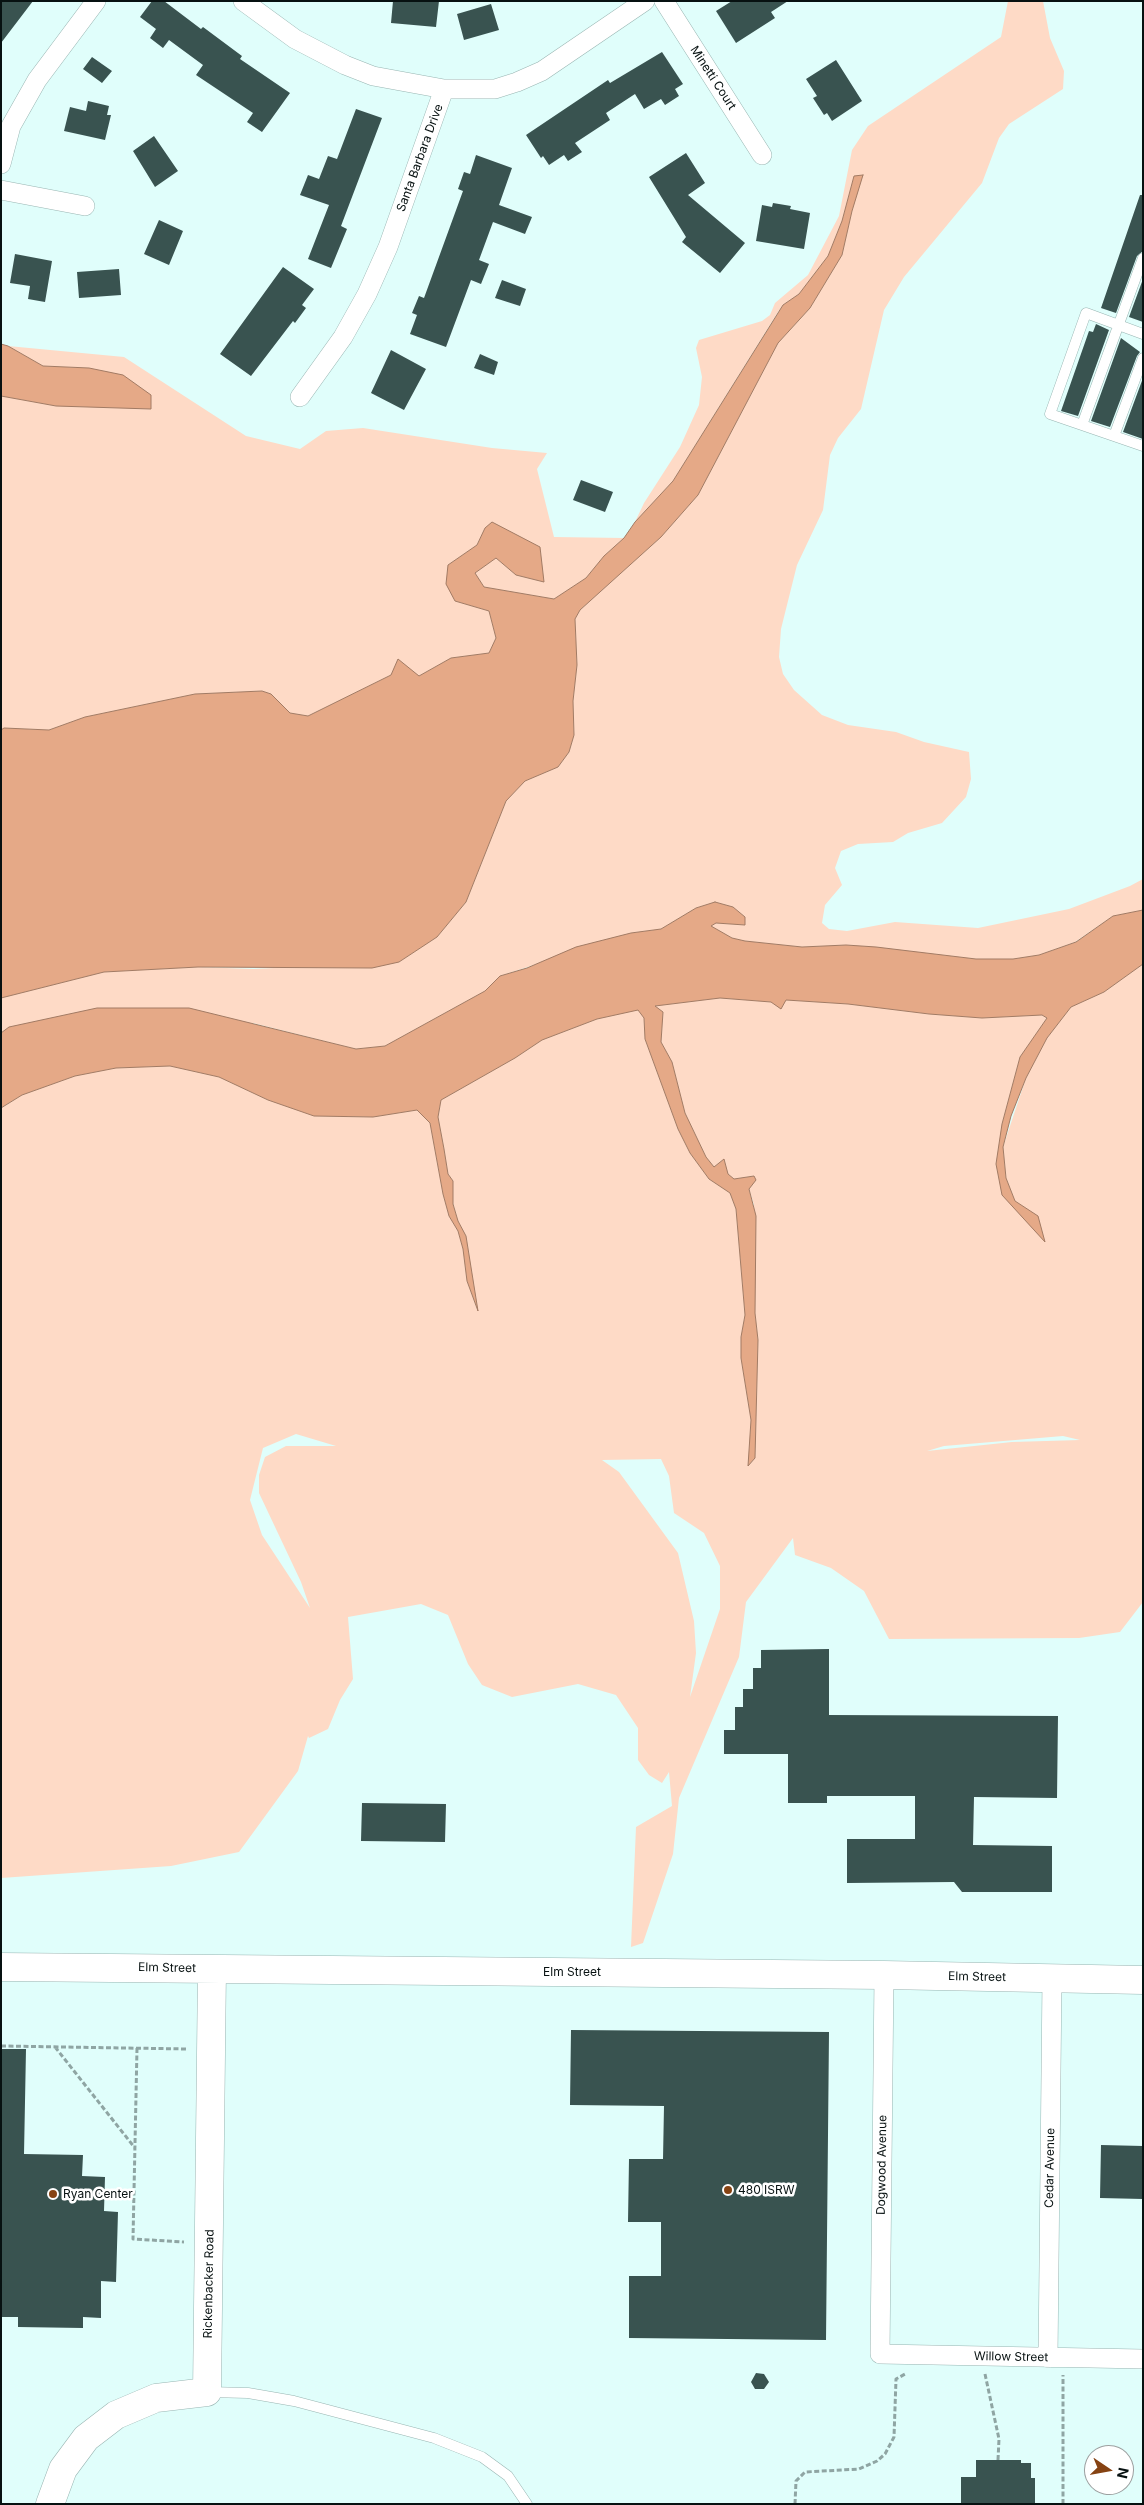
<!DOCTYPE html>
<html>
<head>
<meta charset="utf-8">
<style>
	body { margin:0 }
	#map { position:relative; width:1144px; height:2505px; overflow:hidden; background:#e0fefb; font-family:Inter,sans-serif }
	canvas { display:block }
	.frame { position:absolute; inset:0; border:2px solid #071111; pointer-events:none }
	.north { position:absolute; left:1084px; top:2445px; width:50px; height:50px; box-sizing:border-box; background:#fff; border:1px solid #9ca0a0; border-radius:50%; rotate:102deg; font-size:14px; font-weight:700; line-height:20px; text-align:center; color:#071111 }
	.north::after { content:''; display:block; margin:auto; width:18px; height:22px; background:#864313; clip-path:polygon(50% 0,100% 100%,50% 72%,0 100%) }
</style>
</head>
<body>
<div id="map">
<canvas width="1144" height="2505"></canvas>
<div class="frame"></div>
<div class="north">N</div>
</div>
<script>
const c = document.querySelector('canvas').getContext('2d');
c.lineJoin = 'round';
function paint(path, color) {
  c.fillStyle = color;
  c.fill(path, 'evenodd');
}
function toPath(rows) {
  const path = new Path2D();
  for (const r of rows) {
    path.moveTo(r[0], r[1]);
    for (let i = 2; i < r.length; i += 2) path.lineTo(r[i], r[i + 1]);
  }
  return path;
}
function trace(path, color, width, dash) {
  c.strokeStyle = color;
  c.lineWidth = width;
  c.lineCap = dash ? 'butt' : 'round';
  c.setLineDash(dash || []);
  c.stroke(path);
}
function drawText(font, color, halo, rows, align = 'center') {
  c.font = font + ' Inter,sans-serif';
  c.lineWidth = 5;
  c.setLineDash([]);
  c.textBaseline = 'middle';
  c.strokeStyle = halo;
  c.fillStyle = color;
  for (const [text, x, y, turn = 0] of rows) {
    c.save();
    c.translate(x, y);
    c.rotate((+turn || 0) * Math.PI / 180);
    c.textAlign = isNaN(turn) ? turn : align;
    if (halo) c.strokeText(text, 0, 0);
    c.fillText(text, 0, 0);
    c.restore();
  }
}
paint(toPath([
	[1008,1,1043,1,1050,38,1064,71,1063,89,1009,124,999,138,982,183,904,277,884,310,861,409,838,438,830,455,823,510,797,565,781,629,779,657,783,674,794,690,822,715,848,725,896,732,924,742,969,752,971,779,966,797,942,823,908,833,893,842,858,844,841,851,835,868,842,885,825,905,822,923,829,929,847,931,895,922,978,928,1069,909,1130,886,1143,879,1143,910,1113,916,1075,942,1039,955,1013,959,976,959,846,945,802,947,745,941,732,938,710,926,716,923,745,925,745,917,733,907,715,902,696,908,661,929,631,933,500,976,485,991,385,1046,356,1049,253,1023,10,1027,1,1033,1,998,104,972,198,967,253,969,399,962,437,937,466,902,506,801,525,781,558,767,569,752,574,735,573,701,577,665,575,619,580,610,661,537,698,495,778,343,810,308,842,255,852,211,854,176,842,221,828,256,799,294,783,305,778,312,673,481,635,522,644,503,680,447,699,405,702,377,696,348,699,340,762,321,770,315,775,303,808,275,839,216,852,150,868,126,1001,37],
	[8,346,124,357,246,436,300,449,326,431,363,428,492,448,547,453,537,469,554,537,624,538,604,556,586,578,554,599,484,587,475,573,496,558,516,575,544,582,485,528,477,545,448,565,455,601,489,611,496,638,489,653,451,658,419,676,391,675,308,716,290,713,271,694,262,691,195,694,85,717,49,730,5,728,1,730,1,396,56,406,89,368,43,366],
	[1143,964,1143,1602,1120,1632,1079,1638,889,1639,864,1591,831,1568,795,1555,793,1538,746,1602,739,1657,679,1798,673,1854,643,1943,631,1947,636,1827,672,1806,669,1772,662,1783,649,1775,638,1760,638,1728,616,1695,578,1684,512,1697,482,1685,468,1664,448,1615,421,1604,348,1617,353,1679,340,1700,328,1729,309,1738,308,1736,298,1771,239,1852,171,1866,1,1878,1,1108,5,1106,22,1095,75,1076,116,1068,170,1066,219,1077,268,1100,315,1116,373,1117,417,1110,430,1123,443,1194,449,1216,458,1231,463,1249,467,1281,477,1309,466,1236,458,1221,453,1203,453,1181,448,1174,444,1149,438,1117,441,1100,515,1058,542,1040,597,1019,638,1009,644,1018,645,1039,678,1129,690,1153,709,1179,730,1193,736,1209,745,1315,741,1337,741,1358,751,1420,749,1465,755,1458,758,1340,755,1313,754,1205,749,1189,753,1176,734,1179,728,1174,723,1160,714,1167,706,1157,685,1113,672,1062,661,1042,663,1012,654,1006,720,998,771,1002,786,1000,848,1004,929,1014,982,1018,1042,1015,1047,1018,1020,1057,1002,1124,1002,1195,1038,1217,1015,1201,1006,1178,1003,1147,1026,1078,1047,1038,1071,1007,1104,992],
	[296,1434,336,1446,286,1446,265,1457,259,1475,259,1493,301,1582,310,1608,262,1535,250,1500,263,1448],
	[1063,1436,1080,1440,1012,1442,927,1451,944,1446],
	[661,1459,669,1476,674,1513,704,1533,720,1566,720,1609,690,1697,696,1653,694,1621,678,1553,619,1472,602,1460]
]), '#fedac6');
const water = toPath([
	[863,175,852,211,842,255,810,308,778,343,698,495,661,537,580,610,575,619,577,665,573,701,574,735,569,752,558,767,525,781,506,801,466,902,437,937,399,962,372,968,198,967,104,972,1,998,1,730,4,728,49,730,85,717,195,694,262,691,271,694,290,713,308,716,391,675,398,659,419,676,451,658,489,653,496,638,489,611,455,601,446,584,448,565,477,545,485,528,492,522,540,547,544,582,516,575,496,558,475,573,484,587,554,599,586,578,604,556,624,538,635,522,673,481,783,305,799,294,828,256,842,221,854,176,863,175],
	[1,344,8,346,43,366,89,368,123,375,151,395,151,409,56,406,1,396,1,344],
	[715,902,733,907,745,917,745,925,716,923,711,926,732,938,745,941,802,947,846,945,876,947,976,959,1013,959,1039,955,1076,942,1113,916,1143,910,1143,964,1104,992,1071,1007,1047,1038,1026,1078,1011,1116,1003,1147,1006,1178,1015,1201,1038,1216,1045,1242,1002,1195,996,1164,1002,1124,1020,1057,1047,1018,1042,1015,982,1018,929,1014,848,1004,786,1000,781,1009,771,1002,720,998,655,1006,663,1012,661,1042,672,1062,685,1113,706,1157,714,1167,724,1159,728,1174,734,1179,754,1176,756,1180,749,1189,756,1216,755,1313,758,1340,755,1458,748,1466,751,1420,741,1358,741,1337,745,1315,736,1209,730,1193,709,1179,690,1153,678,1129,645,1039,644,1018,638,1010,597,1019,542,1040,515,1058,441,1100,438,1117,444,1149,448,1174,453,1181,453,1204,458,1221,466,1236,478,1311,467,1281,463,1249,458,1231,449,1216,443,1194,430,1123,417,1110,373,1117,314,1116,268,1100,219,1077,170,1066,116,1068,75,1076,22,1095,1,1108,1,1033,9,1027,97,1008,189,1008,356,1049,385,1046,485,991,500,976,527,968,576,947,631,933,661,929,696,908,715,902]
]);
paint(water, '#e5a987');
trace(water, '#a27b64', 1);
paint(toPath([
	[1,1,33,1,1,43],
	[152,1,164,1,201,29,203,27,242,56,240,59,290,93,262,132,247,122,253,113,196,75,203,65,169,40,163,48,150,38,156,29,140,17],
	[393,1,439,1,436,27,391,23],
	[732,1,788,1,771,12,775,18,736,43,716,11],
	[491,4,499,30,464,40,457,14],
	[662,52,683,84,675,89,679,96,665,105,661,99,644,109,635,94,606,113,610,120,575,143,582,152,568,161,564,155,549,165,543,156,541,158,526,135,608,80,610,83],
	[92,57,112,71,102,83,83,69],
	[836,60,862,101,832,121,827,113,824,115,813,98,817,96,806,79],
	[88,101,109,106,107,115,111,115,105,140,64,131,70,107,86,111],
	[356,109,382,118,341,226,347,229,331,268,308,259,329,205,300,195,308,175,319,179,328,156,337,159],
	[154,136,178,171,155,187,133,151],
	[686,153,705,183,688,195,745,243,720,273,682,242,686,237,649,177],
	[476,155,512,168,499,205,532,217,525,234,493,222,479,260,489,264,481,284,471,280,446,347,410,334,417,315,412,313,419,296,424,298,463,191,458,189,464,172,470,174],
	[1140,195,1143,195,1143,251,1137,256,1116,313,1101,308],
	[773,203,791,206,790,209,810,213,804,249,756,241,762,205,772,207],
	[159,220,183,231,169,265,144,254],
	[15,254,52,261,45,302,28,299,30,286,10,283],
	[283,267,314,289,302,305,306,308,295,323,293,321,251,376,220,354],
	[119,269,121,295,79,298,77,272],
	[1143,279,1143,322,1129,317],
	[502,280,526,289,520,306,495,298],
	[1096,324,1109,330,1078,416,1061,411,1089,331,1093,332],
	[1121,338,1140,352,1137,356,1110,427,1091,421],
	[391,350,426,369,404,410,371,393],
	[480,354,498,362,494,375,474,368],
	[1143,378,1143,439,1123,432],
	[581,480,613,492,605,512,573,500],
	[829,1649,829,1715,1058,1716,1057,1798,974,1797,973,1845,1052,1846,1052,1892,962,1892,954,1882,847,1883,847,1839,915,1839,915,1796,827,1796,827,1803,788,1803,788,1754,724,1754,724,1730,735,1730,735,1707,743,1707,743,1689,753,1689,753,1668,761,1668,761,1650],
	[362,1803,446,1804,445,1842,361,1841],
	[571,2030,829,2032,826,2340,629,2338,629,2276,661,2276,661,2222,628,2222,629,2159,663,2159,664,2106,570,2105],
	[1,2049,26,2049,24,2154,83,2155,82,2176,105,2177,104,2211,118,2212,116,2282,101,2281,101,2318,83,2317,83,2328,18,2327,18,2317,1,2317],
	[1101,2145,1143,2146,1143,2199,1100,2198],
	[756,2373,764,2374,769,2382,764,2389,755,2389,751,2382],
	[976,2460,1021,2460,1021,2463,1031,2463,1031,2478,1035,2478,1035,2504,961,2504,961,2477,976,2477]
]), '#395350');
const lane = toPath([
	[1143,334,1086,313,1050,414,1143,446],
	[1082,425,1143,258],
	[1114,436,1143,358],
	[208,2392,248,2393,294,2401,434,2438,482,2457,508,2476,527,2504]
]);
const street = toPath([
	[243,1,295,39,345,65,373,76,444,89],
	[664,1,762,155],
	[1,164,11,126,37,80,96,1],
	[1,190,85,206],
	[300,397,343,337,367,294,388,247,444,89,495,89,517,82,542,71,645,1],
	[884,1975,880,2354,1143,2359],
	[1048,2358,1052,1978]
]);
const secondary = toPath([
	[1,1967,884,1975,1143,1980],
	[50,2504,63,2469,86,2438,116,2415,156,2398,207,2392,212,1969]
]);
trace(lane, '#98b5b2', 11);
trace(street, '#98b5b2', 20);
trace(secondary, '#98b5b2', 29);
trace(toPath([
	[1,2046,188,2049],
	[55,2047,135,2148],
	[137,2048,133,2239,184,2242],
	[985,2374,999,2439,998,2460],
	[795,2504,796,2481,805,2472,859,2469,877,2461,885,2454,894,2437,896,2379,907,2373],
	[1063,2504,1063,2375]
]), '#8fa5a3', 3, [5, 2.5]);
trace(lane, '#fff', 10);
trace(street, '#fff', 19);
trace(secondary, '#fff', 28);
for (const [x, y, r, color] of [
	[728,2190,5,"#864313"],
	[53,2194,5,"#864313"]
]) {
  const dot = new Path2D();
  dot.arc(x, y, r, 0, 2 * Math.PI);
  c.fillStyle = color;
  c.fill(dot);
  trace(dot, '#fff', 2);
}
drawText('12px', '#071111', '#fff', [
	["Minetti Court",713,78,57],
	["Santa Barbara Drive",420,158,-70],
	["Elm Street",167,1968,1],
	["Elm Street",572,1972],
	["Elm Street",977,1977,1],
	["Dogwood Avenue",882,2165,-89],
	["Cedar Avenue",1050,2168,-89],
	["Rickenbacker Road",209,2284,-89],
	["Willow Street",1011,2357,1]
]);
drawText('12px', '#071111', '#fff', [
	["480 ISRW",738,2190],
	["Ryan Center",63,2194]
], 'left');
</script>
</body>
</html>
